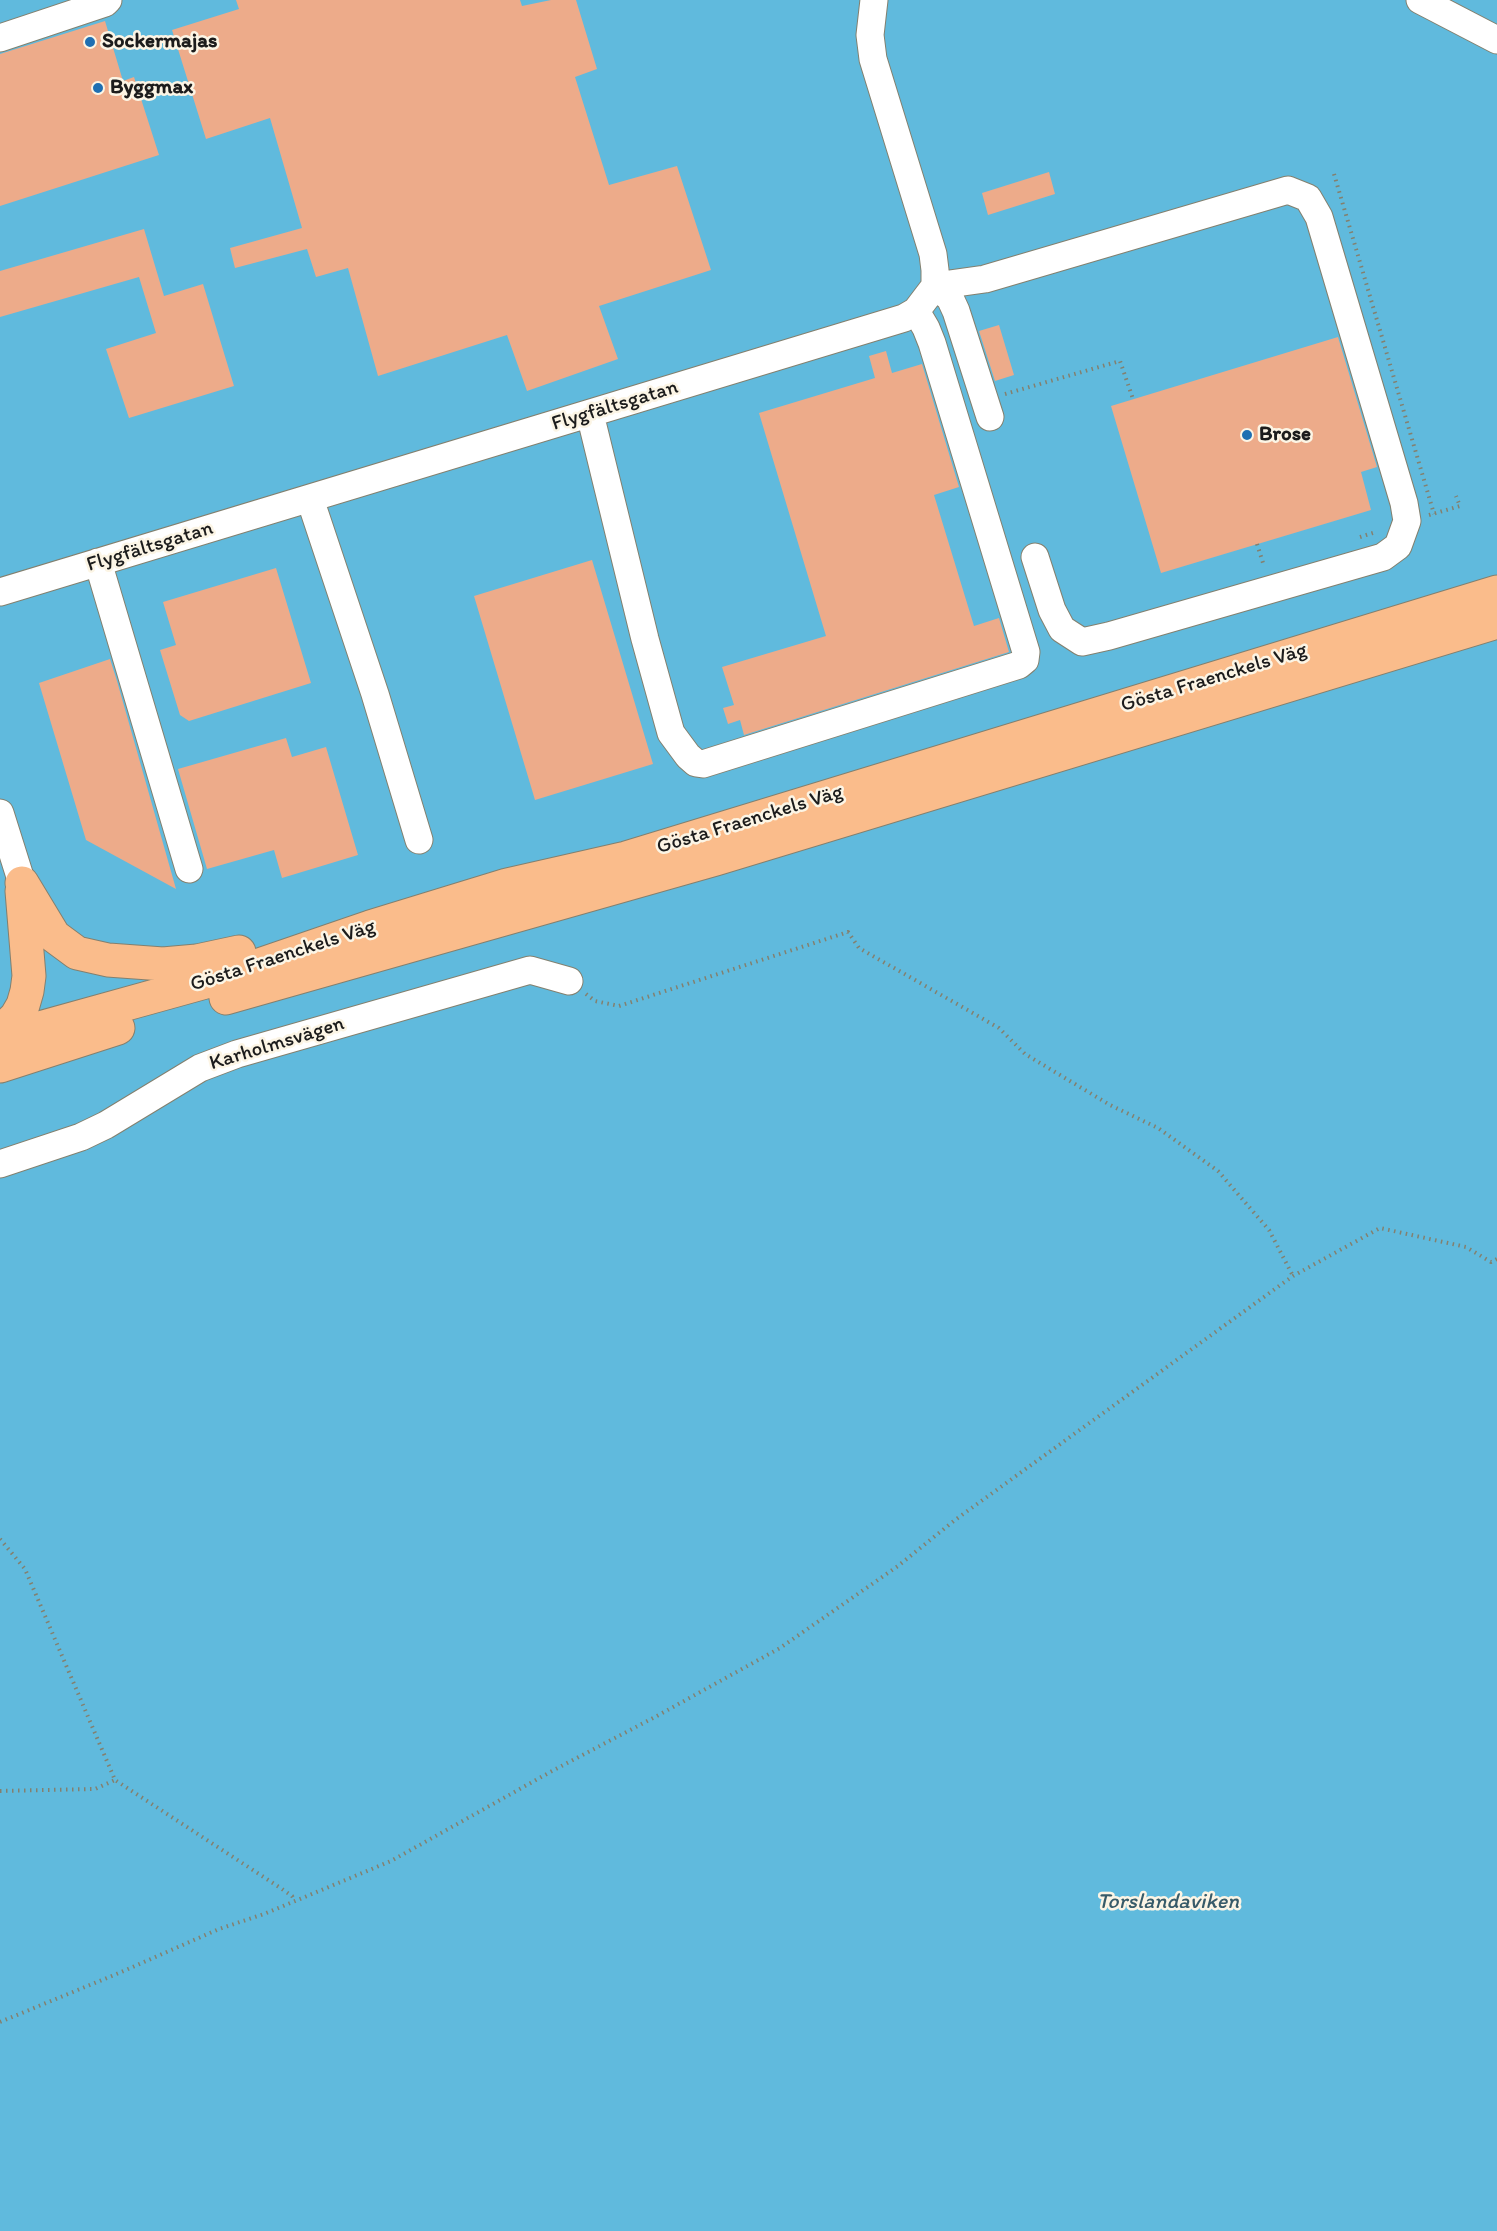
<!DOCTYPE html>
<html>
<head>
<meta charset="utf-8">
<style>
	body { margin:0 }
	canvas { display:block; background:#eae3c2 }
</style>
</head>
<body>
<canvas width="1497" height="2231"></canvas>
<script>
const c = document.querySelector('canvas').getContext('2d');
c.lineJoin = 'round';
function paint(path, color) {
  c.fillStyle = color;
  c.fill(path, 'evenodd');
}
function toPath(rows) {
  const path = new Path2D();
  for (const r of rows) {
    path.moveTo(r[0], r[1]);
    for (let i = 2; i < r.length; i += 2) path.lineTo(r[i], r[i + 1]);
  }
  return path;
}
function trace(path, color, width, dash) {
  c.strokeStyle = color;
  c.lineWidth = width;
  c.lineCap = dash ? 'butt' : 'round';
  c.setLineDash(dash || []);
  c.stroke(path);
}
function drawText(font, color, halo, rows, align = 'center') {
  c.font = font + ' Itim,sans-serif';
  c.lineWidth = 5;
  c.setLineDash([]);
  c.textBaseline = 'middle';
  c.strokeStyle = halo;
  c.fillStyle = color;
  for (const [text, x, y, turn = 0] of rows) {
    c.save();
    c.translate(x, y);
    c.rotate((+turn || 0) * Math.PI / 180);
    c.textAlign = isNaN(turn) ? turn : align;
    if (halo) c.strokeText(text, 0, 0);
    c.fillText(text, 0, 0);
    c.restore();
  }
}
paint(toPath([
	[0,0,1497,0,1497,2231,0,2231]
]), '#60badd');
paint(toPath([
	[236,0,520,0,522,6,551,0,576,0,597,69,575,77,609,185,677,166,711,270,599,306,618,359,527,391,507,335,378,376,348,268,316,277,307,249,235,268,230,248,302,228,270,118,206,139,172,30,239,9],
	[105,21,123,81,134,77,159,155,0,206,0,54],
	[1049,172,1055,194,988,215,982,193],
	[144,229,164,296,203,284,234,386,129,418,106,349,156,333,139,277,0,317,0,271],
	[999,325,1014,375,995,381,979,331],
	[1338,337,1377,467,1361,472,1371,510,1161,573,1111,406],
	[886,351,892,373,922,364,959,487,934,495,974,626,999,618,1009,652,744,735,740,720,728,724,723,708,734,705,722,667,826,636,759,413,875,378,869,356],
	[592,560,653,764,535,800,474,596],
	[276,568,311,683,189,721,180,715,160,650,176,645,163,602],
	[110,659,117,681,176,889,86,840,39,683],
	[286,738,292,757,326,747,358,855,282,878,274,850,207,869,178,769]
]), '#edab8a');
const minor = toPath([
	[1420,0,1497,40],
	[0,38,105,3,108,0],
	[935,286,985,279,1288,190,1308,198,1319,217,1404,503,1407,521,1398,546,1383,557,1109,636,1082,642,1062,629,1052,610,1035,557],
	[935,286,950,298,956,311,990,417],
	[590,414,645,639,671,733,688,756,696,763,703,764,1019,665,1025,660,1026,652,932,343,926,328,916,311],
	[310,499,375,694,419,840],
	[98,562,189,869],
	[0,592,904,318,916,311,935,286,935,270,933,254,873,59,870,35,874,0],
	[0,813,22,883],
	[0,1164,81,1137,106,1125,200,1068,237,1054,530,970,569,981]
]);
const major = toPath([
	[22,883,54,936,77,953,108,960,163,964,197,961,239,952],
	[226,998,716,859,1497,622],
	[0,1032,16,1017,23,1005,27,991,29,976,22,891],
	[0,1039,227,976,370,927,507,885,626,858,1497,592],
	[0,1066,118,1028]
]);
trace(minor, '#83806f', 29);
trace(major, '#83806f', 35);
trace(toPath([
	[1334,174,1434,514],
	[1005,394,1120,361,1133,399],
	[1429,515,1460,506,1456,496],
	[1360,537,1376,532],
	[1257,544,1264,566],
	[586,994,595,1001,619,1006,848,932,859,948,999,1028,1025,1054,1110,1105,1158,1128,1218,1171,1269,1230,1293,1276],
	[0,1539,25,1569,115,1780,282,1889,292,1896,295,1901],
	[0,1791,95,1789,115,1780],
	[0,2022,119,1973,219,1929,264,1914,391,1861,552,1771,655,1717,780,1648,898,1566,955,1520,1293,1276,1380,1228,1466,1247,1491,1262,1497,1259]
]), '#83806f', 4, [1.5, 4.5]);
trace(minor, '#fff', 27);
trace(major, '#fabc8b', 33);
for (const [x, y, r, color] of [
	[90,42,6,"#1f6fb2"],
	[98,88,6,"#1f6fb2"],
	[1247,435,6,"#1f6fb2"]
]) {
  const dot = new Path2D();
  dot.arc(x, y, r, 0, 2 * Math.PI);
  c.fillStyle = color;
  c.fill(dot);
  trace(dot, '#fcf5e5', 2);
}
drawText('bold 21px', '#1c1c1c', '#fcf5e5', [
	["Sockermajas",102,42],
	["Byggmax",110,88],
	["Brose",1259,435]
], 'left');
drawText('21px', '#1c1c1c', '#fcf5e5', [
	["Flygfältsgatan",615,406,-17],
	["Flygfältsgatan",150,547,-17],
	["Gösta Fraenckels Väg",1214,678,-17],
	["Gösta Fraenckels Väg",750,820,-17],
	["Gösta Fraenckels Väg",283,956,-18],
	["Karholmsvägen",277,1044,-17]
]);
drawText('italic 22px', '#375b69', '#fcf5e5', [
	["Torslandaviken",1168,1902]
]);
</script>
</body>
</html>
